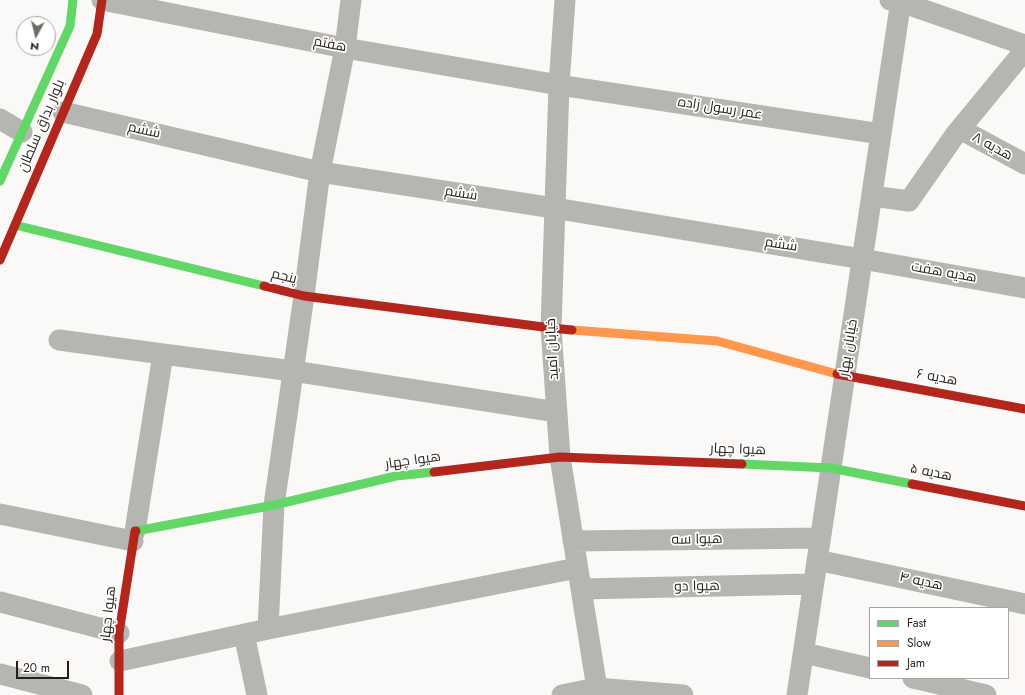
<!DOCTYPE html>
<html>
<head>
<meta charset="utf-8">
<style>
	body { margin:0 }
	#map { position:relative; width:1025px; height:695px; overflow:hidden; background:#fbf9f7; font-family:Jost,sans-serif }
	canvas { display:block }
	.legend { position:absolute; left:869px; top:607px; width:140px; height:72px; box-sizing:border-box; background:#fff; border:1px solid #a8a5a3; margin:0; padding:5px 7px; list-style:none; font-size:12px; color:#261e18 }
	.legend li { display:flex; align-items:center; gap:8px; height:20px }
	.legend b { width:20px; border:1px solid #a8a5a3 }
	.north { position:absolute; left:16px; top:16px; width:40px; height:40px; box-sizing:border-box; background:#fff; border:1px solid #a8a5a3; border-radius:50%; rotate:187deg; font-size:11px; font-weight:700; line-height:16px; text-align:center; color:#261e18 }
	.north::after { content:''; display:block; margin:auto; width:14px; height:18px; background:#716b66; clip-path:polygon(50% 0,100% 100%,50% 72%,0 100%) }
	.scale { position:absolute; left:16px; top:661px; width:53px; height:18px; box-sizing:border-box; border:2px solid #261e18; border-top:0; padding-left:5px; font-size:12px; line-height:14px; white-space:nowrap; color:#261e18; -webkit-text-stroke:3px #fff; paint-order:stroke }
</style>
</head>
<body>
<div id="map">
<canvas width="1025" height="695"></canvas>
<ul class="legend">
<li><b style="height:5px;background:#63d668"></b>Fast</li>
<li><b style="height:5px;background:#ff974d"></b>Slow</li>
<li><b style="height:5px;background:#b3261e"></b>Jam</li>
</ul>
<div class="north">N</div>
<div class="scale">20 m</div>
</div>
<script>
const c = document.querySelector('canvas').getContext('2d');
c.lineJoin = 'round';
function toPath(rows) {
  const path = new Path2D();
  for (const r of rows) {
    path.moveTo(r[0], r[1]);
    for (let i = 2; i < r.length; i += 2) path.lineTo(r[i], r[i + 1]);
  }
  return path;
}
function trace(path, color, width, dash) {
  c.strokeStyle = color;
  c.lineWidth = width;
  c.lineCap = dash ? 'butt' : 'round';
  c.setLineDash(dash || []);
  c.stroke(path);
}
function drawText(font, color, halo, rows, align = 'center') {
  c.font = font + ' Jost,Cairo,sans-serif';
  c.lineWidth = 3.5;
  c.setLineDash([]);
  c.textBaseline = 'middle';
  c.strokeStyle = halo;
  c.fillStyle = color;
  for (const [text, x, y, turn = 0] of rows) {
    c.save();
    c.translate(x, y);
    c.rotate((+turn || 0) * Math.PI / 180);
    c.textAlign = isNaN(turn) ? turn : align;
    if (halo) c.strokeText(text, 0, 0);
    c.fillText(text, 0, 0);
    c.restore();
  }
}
trace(toPath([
	[102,0,345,48,559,85,881,134],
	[565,0,559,85,551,328,560,457,598,695],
	[890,0,901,2,1025,45],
	[63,112,320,172,554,208,862,259,1025,288],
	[0,119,22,132],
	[960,129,1025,164],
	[872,196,909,201,955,135,1025,50],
	[59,340,163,354],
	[0,514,133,541],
	[135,531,163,354,293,371,557,412],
	[573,541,820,538],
	[817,560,1025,604],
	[581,589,813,584],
	[0,602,119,633],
	[268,629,274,505,304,296,320,172,345,48,351,0],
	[244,634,257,695],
	[804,653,870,668],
	[120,661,268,629,577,568],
	[0,674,82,695],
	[913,678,986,695],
	[562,695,596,688,683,695],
	[797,695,901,0]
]), '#b5b6b2', 21);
trace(toPath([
	[0,181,70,26,73,0],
	[15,225,264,286],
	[742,464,831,468,912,484],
	[136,531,274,505,396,476,434,472]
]), '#63d668', 9);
trace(toPath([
	[572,330,717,341,837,374]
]), '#ff974d', 9);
trace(toPath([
	[0,260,97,34,102,0],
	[264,286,304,296,551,328,572,330],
	[837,374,1025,409],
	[434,472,560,457,742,464],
	[912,484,1025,506],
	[119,695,119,633,135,531,136,531]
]), '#b3261e', 9);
drawText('14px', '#261e18', '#fff', [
	["هفتم",330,45,11],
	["عمر رسول زاده",720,109,9],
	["بلوار بداق سلطان",42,126,-67],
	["ششم",144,131,13],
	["هدیه ۸",992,147,28],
	["ششم",461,194,9],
	["ششم",781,245,9],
	["هدیه هفت",944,273,10],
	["پنجم",284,277,14],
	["خیابان بهار",849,348,-81],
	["خیابان امید",553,349,-93],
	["هدیه ۶",937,378,10],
	["هیوا چهار",738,450,2],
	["هیوا چهار",413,461,-8],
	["هدیه ۵",931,473,11],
	["هیوا سه",697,540,-1],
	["هدیه ۴",921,582,12],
	["هیوا دو",697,587,-1],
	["هیوا چهار",109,614,-84]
]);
</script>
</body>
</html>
